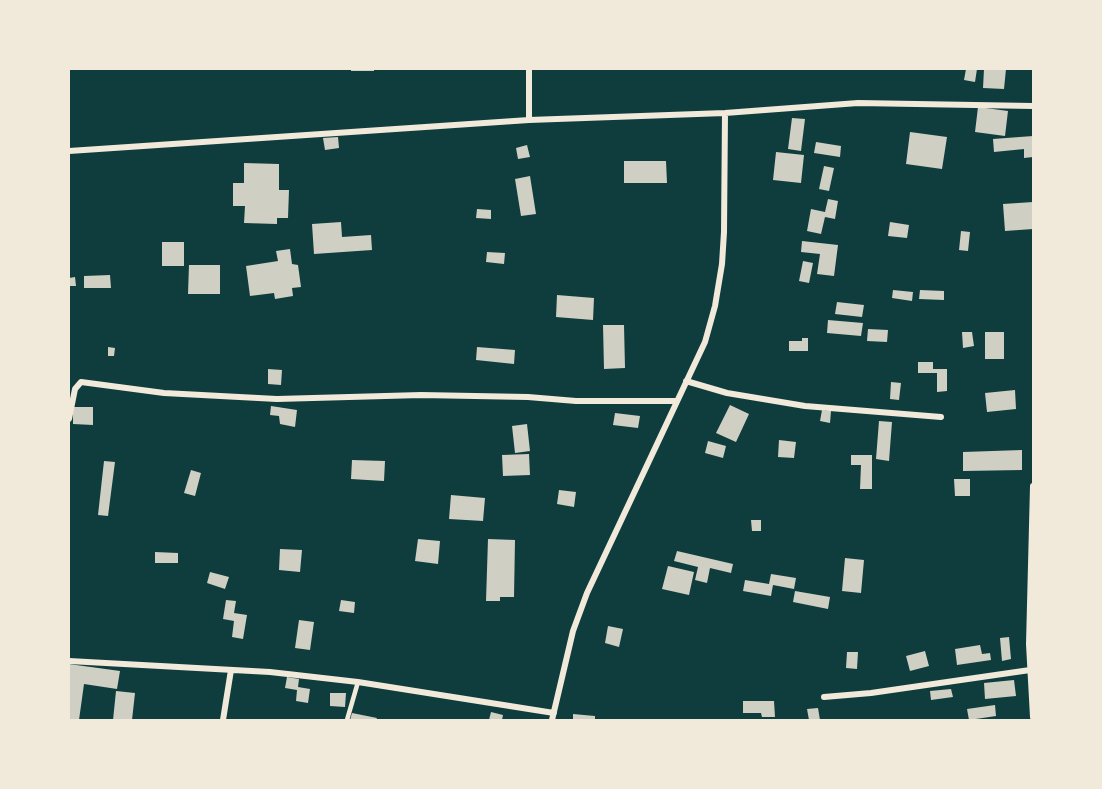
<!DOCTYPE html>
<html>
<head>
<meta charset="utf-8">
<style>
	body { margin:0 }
	#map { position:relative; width:1102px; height:789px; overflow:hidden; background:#0f3d3e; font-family:Jost,sans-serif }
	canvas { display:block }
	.frame { position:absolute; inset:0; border:70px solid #f1e9da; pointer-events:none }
</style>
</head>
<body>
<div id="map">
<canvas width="1102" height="789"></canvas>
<div class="frame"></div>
</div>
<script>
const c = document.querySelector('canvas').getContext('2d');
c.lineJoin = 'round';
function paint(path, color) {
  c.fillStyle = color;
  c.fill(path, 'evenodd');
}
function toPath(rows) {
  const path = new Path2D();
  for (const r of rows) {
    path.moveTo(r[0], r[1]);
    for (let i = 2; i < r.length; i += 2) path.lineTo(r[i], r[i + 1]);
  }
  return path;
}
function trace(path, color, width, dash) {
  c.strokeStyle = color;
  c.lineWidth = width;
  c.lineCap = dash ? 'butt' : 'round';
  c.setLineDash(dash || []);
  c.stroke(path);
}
paint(toPath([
	[351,69,374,69,374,71,351,71],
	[966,69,977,69,975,82,964,80],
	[984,69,1006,69,1004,89,983,88],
	[978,107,1008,111,1005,136,975,132],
	[792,118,805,119,801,151,788,149],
	[910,132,947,137,942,169,906,164],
	[1033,136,1033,157,1024,158,1024,149,994,152,993,139],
	[338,137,339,148,325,150,323,138],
	[816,142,841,146,840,157,814,153],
	[527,145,530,157,518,159,516,148],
	[776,152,804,155,801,183,773,180],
	[624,161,666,161,667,183,624,183],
	[244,163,279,164,279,190,289,190,288,218,277,218,277,224,244,223,245,206,233,206,233,183,244,183],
	[824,166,834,168,829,191,819,189],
	[530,176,536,214,521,216,515,179],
	[828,199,838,201,835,219,825,217,821,234,807,231,811,209,825,212],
	[1033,202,1033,229,1005,231,1003,204],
	[477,209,491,210,491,219,476,218],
	[341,222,342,237,371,235,372,250,314,254,312,224],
	[890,222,909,225,907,238,888,236],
	[961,231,970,232,968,251,959,250],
	[802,241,838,245,834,276,817,274,820,254,801,252],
	[162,242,184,242,184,266,162,266],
	[290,249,292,264,298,265,301,287,292,288,293,296,275,299,274,293,250,296,246,266,278,261,276,251],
	[487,252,505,253,504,264,486,262],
	[803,261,813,263,809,283,799,281],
	[189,265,220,265,220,294,188,294],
	[110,275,111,288,84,288,84,276],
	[75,277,76,286,69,286,69,278],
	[893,290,913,292,912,301,892,298],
	[920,290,944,291,944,300,919,299],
	[557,295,594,298,593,320,556,317],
	[837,302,864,305,862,317,835,314],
	[828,320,863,323,861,336,827,333],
	[603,325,624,325,625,368,604,369],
	[868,329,888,330,887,342,867,341],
	[962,332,972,332,974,346,963,348],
	[985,332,1004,332,1004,359,985,359],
	[802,338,808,338,808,351,789,351,789,341,802,341],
	[108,347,115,348,114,356,108,356],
	[477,347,515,350,514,364,476,360],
	[918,362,933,362,933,369,947,369,947,391,937,392,937,373,918,373],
	[268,369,282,370,281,385,268,384],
	[891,382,901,383,899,400,890,399],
	[1015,390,1016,409,987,412,985,393],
	[730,405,749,414,736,442,716,433],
	[271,406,297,410,295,427,280,424,279,416,270,415],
	[73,407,93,407,93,425,73,424],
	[822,410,831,411,830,423,820,421],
	[615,413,640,416,638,428,613,425],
	[879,421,892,422,889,461,876,459],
	[527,424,530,451,515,453,512,426],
	[779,440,796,442,794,458,778,457],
	[708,441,726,446,723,458,705,453],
	[1022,450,1022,470,963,471,963,452],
	[529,454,530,475,503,476,502,455],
	[851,455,872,455,872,489,860,489,861,465,851,465],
	[352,460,385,461,384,481,351,479],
	[104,461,115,462,108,516,98,515],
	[191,470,201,473,195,496,184,493],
	[954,479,970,479,970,496,955,496],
	[559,490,576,492,574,507,557,504],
	[451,495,485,498,483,521,449,519],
	[751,520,761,520,761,531,752,531],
	[418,539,440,541,438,564,415,561],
	[488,539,515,540,514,597,500,597,500,601,486,601],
	[280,549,302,550,300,572,279,570],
	[677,551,733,564,731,573,710,568,707,583,695,580,698,567,674,561],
	[155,552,178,553,178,563,155,563],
	[845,558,864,560,861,593,842,591],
	[668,566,694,572,689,595,662,589],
	[210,572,229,577,225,589,207,583],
	[771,574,796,578,794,589,773,585,771,596,743,591,745,580,769,584],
	[795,591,830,597,828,609,793,602],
	[226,600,236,601,234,613,247,615,243,639,232,637,234,621,223,619],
	[341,600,355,602,354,613,339,611],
	[299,620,314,622,310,650,295,648],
	[608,626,623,629,619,647,605,643],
	[1009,637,1011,659,1002,661,1000,638],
	[980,645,982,654,990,653,991,660,957,665,955,649],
	[925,651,929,666,910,671,906,656],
	[847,652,858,652,857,669,846,668],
	[69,664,120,671,117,689,84,684,79,720,69,720],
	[287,677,299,679,298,687,310,689,308,703,296,701,297,690,285,688],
	[1014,680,1016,696,985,699,984,683],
	[951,689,953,697,931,700,930,691],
	[116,691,135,693,132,720,113,720],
	[330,693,346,693,345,707,330,706],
	[743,701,774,701,775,717,762,717,761,713,743,713],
	[995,705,996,716,969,720,967,709],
	[818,708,820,720,809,720,807,709],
	[491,712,503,715,502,720,489,720],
	[352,713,377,718,376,720,350,720],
	[573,714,595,716,595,720,573,720]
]), '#cfcfc3');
trace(toPath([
	[347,720,358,682]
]), '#f1e9da', 4.5);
trace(toPath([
	[529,120,529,69],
	[69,151,529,120,725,113,858,103,1033,106],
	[686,381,727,393,805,406,941,417],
	[69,419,75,389,81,382,164,393,277,399,421,395,528,397,576,401,676,401],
	[1033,486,1029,644,1033,717],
	[69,661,270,672,358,682,554,713],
	[824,697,871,693,1030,670],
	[223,720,231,670],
	[552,720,573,631,587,593,705,342,715,306,722,264,724,232,725,113]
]), '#f1e9da', 6);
</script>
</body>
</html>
